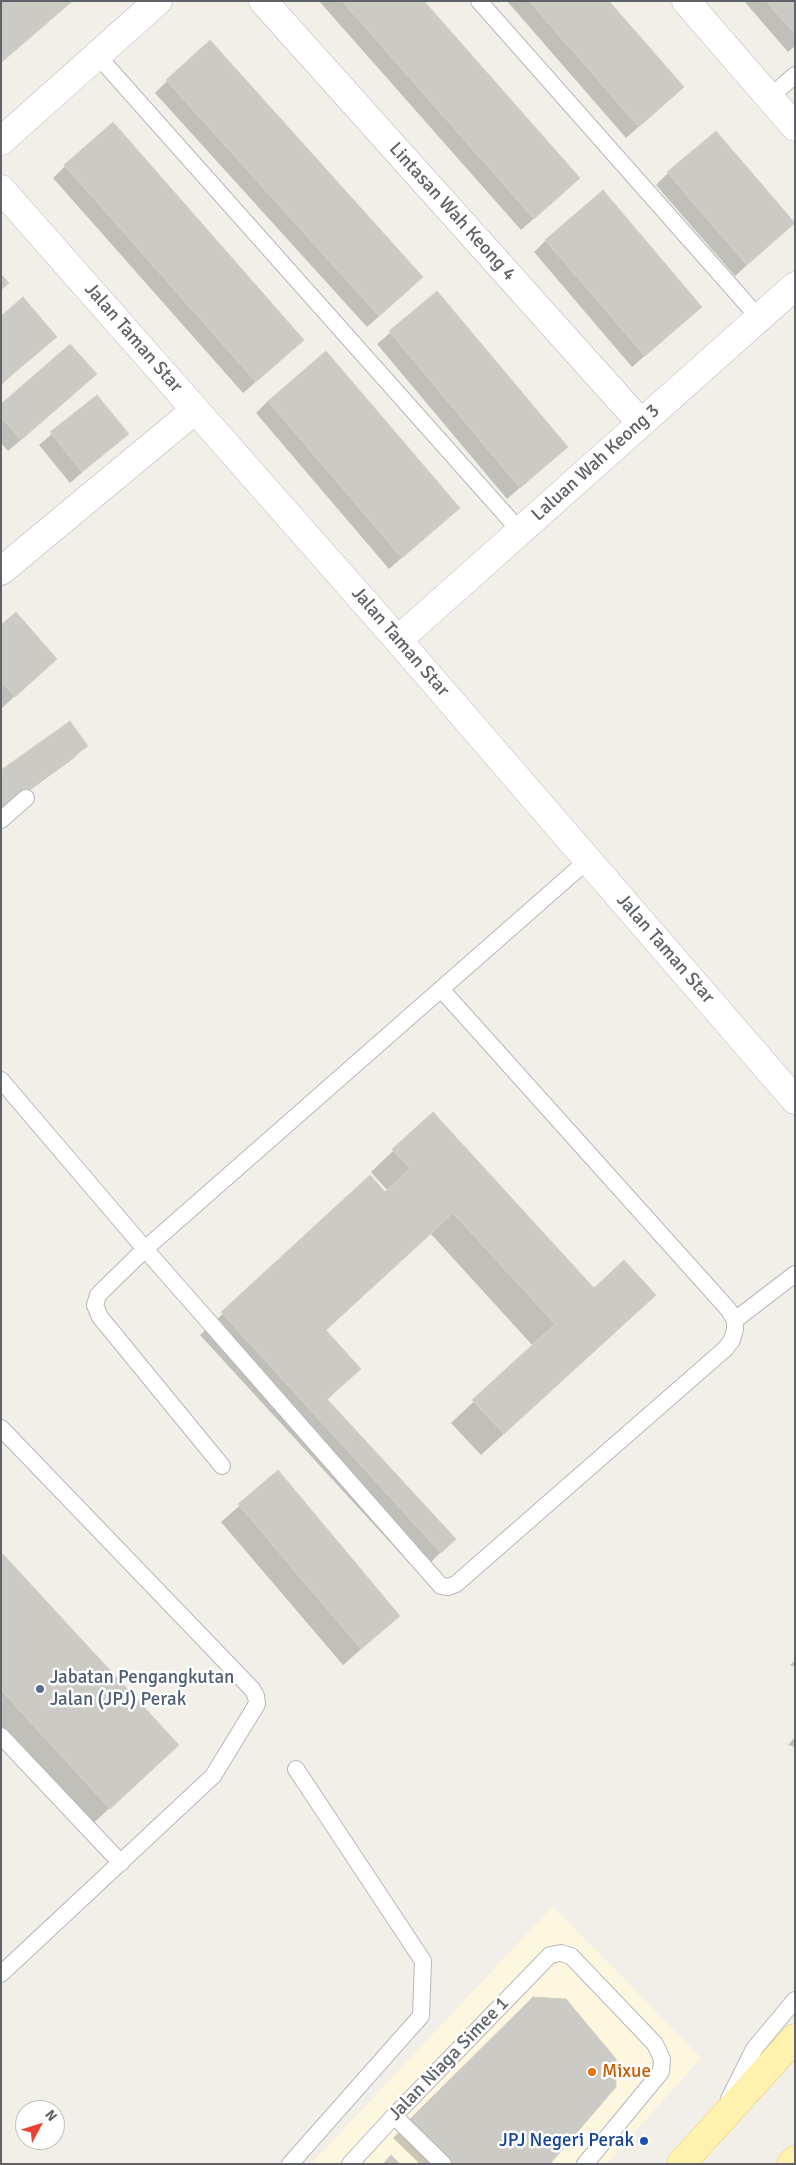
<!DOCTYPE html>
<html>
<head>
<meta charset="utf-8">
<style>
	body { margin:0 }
	#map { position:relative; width:796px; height:2165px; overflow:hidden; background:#f1efe8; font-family:Signika,sans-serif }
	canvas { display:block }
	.frame { position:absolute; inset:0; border:2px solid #5f6368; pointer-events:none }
	.north { position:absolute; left:15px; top:2100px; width:50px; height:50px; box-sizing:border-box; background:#fff; border:1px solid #bfc1c3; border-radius:50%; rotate:50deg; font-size:14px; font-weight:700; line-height:20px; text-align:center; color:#5f6368 }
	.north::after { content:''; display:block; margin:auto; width:18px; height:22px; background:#ea4335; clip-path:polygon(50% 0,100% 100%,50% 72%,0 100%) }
</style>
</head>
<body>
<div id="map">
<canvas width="796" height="2165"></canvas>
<div class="frame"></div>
<div class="north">N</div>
</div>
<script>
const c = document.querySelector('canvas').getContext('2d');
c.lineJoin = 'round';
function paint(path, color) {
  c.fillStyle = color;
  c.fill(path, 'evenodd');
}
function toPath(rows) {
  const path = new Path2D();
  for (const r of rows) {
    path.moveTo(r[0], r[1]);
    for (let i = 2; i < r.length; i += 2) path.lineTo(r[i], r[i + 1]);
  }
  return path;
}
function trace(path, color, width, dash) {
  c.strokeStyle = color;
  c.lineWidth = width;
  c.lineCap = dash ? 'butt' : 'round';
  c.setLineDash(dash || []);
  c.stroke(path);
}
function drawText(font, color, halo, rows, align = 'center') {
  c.font = font + ' Signika,sans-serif';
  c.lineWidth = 5;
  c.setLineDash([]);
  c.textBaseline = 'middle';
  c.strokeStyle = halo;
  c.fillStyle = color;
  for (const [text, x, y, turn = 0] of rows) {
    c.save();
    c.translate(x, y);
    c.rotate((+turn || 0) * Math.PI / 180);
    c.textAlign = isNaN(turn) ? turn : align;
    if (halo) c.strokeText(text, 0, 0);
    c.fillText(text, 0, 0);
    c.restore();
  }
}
paint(toPath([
	[553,1906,701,2058,606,2164,311,2164]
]), '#fef7e0');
paint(toPath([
	[1,1,73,1,1,63],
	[319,1,422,1,566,190,521,230],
	[507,1,608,1,683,87,626,138],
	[744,1,795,1,795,46,788,52],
	[167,81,410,289,367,327,155,93],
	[65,166,290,352,243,393,53,178],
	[668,173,793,224,735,276,656,185],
	[546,240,701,307,632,367,534,252],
	[437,293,566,447,507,499,377,344],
	[1,317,55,337,1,385],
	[83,386,8,451,1,443,1,405],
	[96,396,127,433,70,483,39,445],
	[268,401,459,508,389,569,256,413],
	[1,626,55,659,2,708,1,707],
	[86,746,74,758,1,811,1,772],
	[433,1113,594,1290,654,1295,481,1455,451,1423,533,1346,431,1234,325,1331,359,1369,327,1400,454,1539,419,1574,200,1335,370,1177,385,1194,388,1191,371,1172],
	[278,1472,399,1616,343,1665,221,1522],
	[1,1554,155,1766,87,1829,1,1736],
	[795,1660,795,1667,790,1665],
	[795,1737,795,1747,788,1745],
	[533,1998,548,2164,420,2164,393,2138]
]), '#0003');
const building = toPath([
	[1,1,72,1,1,62,1,1],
	[342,1,424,1,580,178,534,219,342,1],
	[529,1,609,1,684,87,639,127,529,1],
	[766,1,795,1,795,34,766,1],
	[210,40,423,277,379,316,166,80,210,40],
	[113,122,304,340,256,382,64,165,113,122],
	[716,131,795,223,747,265,667,172,716,131],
	[603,190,702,307,645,356,545,240,603,190],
	[1,274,9,283,1,290,1,274],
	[437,291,568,447,520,488,389,331,437,291],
	[23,297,57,337,1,384,1,316,23,297],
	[70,344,97,374,21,440,1,417,1,404,70,344],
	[326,351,460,508,402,558,268,401,326,351],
	[97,395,129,434,82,472,50,432,97,395],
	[16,612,57,659,15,697,1,681,1,625,16,612],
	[70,721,88,746,1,809,1,770,70,721],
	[433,1112,594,1288,624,1260,656,1295,504,1434,472,1400,555,1324,453,1213,326,1330,361,1369,327,1399,456,1539,441,1553,221,1312,370,1175,385,1192,410,1169,392,1149,433,1112],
	[278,1470,400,1616,361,1649,238,1504,278,1470],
	[1,1552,179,1745,110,1809,1,1690,1,1552],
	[533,1997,566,1999,616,2059,616,2087,550,2164,456,2164,409,2120,533,1997],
	[391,2155,400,2164,383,2164,391,2155]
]);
paint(building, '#cccac5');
trace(building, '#d6d1c6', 1);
const lane = toPath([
	[479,1,759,318],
	[97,55,520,531],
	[770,97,795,75],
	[1,820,26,798],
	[1,1080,145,1249,441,1586,448,1587,456,1584,725,1349,732,1340,735,1329,735,1320,728,1309,441,989],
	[735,1320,795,1274],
	[1,1428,252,1689,256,1696,257,1704,213,1776,1,1974],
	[222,1466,100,1317,95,1305,98,1295,145,1249,588,860],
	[1,1736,121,1863],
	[729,2099,754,2049,795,2000],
	[394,2116,443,2164],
	[290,2164,421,2016,423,1961,296,1769],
	[350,2164,394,2116,550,1955,561,1953,571,1956,655,2044,662,2059,661,2072,585,2164]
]);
const street = toPath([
	[263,1,641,423],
	[686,1,795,127],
	[1,141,158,1],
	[1,571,195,410],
	[398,640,795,286]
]);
const secondary = toPath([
	[1,189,398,640,795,1100]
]);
const primary = toPath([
	[681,2164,795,2038],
	[791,2164,795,2160]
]);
trace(lane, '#b5b8bc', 18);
trace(street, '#b5b8bc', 29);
trace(secondary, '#b6babf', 29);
trace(primary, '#f2c960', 29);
trace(lane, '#fff', 16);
trace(street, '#fff', 28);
trace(secondary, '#fff', 28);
trace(primary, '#fff2af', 28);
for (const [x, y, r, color] of [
	[40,1689,5,"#5c6f8a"],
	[592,2072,5,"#e8710a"],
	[644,2141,5,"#1a4fb4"]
]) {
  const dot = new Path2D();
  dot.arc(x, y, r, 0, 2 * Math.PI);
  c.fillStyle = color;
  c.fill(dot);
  trace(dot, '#fff', 2);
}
drawText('19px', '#5f6368', '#fff', [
	["Lintasan Wah Keong 4",452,212,48],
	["Jalan Taman Star",133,338,49],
	["Laluan Wah Keong 3",596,463,-42],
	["Jalan Taman Star",400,642,49],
	["Jalan Taman Star",665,949,49],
	["Jalan Niaga Simee 1",449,2059,-46]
]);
drawText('19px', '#4e5e75', '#fff', [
	["Jabatan Pengangkutan",50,1678],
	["Jalan (JPJ) Perak",50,1700]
], 'left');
drawText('19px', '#c56008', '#fff', [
	["Mixue",602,2072]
], 'left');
drawText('19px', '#164399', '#fff', [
	["JPJ Negeri Perak",634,2141]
], 'right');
</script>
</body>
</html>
